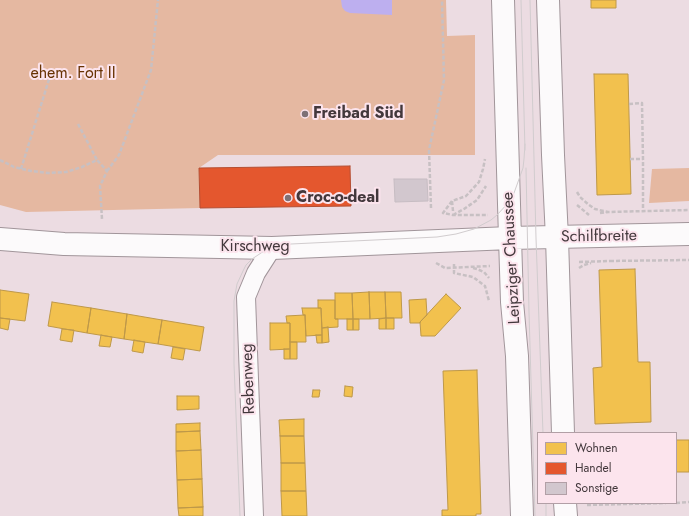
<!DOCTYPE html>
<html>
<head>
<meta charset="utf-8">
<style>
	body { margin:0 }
	#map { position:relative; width:689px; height:516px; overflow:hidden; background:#ecdce2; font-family:Jost,sans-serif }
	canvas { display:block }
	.legend { position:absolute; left:537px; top:432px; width:140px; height:72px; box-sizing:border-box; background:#fce4ed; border:1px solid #b29fa6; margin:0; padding:5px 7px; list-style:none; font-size:12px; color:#43383c }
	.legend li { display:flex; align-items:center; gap:8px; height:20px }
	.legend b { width:20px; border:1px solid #b29fa6 }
</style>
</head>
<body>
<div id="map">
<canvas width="689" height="516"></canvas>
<ul class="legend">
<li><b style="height:11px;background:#f2c14e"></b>Wohnen</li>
<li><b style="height:11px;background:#e4572e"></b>Handel</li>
<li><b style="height:11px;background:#d2c7ce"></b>Sonstige</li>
</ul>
</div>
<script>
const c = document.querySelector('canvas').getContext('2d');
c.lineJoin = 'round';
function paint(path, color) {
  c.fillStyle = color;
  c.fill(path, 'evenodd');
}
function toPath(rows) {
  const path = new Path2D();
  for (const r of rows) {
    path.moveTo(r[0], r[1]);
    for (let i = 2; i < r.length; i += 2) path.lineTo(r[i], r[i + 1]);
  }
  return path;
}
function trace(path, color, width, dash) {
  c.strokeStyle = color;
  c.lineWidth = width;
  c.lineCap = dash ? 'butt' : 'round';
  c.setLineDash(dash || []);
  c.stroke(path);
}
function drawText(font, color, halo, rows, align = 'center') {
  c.font = font + ' Jost,sans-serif';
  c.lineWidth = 4;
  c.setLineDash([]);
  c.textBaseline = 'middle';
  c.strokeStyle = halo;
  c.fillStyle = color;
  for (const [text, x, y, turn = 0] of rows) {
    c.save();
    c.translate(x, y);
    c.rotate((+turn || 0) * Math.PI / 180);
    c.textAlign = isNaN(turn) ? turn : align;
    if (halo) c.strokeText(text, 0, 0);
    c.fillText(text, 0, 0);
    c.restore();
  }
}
paint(toPath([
	[0,0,446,0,447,36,475,35,475,155,218,155,199,168,200,208,26,212,0,205],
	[689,168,689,201,649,203,652,169]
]), '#e5b8a1');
paint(toPath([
	[341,0,392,0,392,15,350,13,345,11,342,7]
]), '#bdafef');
const homes = toPath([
	[591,0,616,0,616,8,591,8,591,0],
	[594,74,628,74,631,194,597,195,594,74],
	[635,269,638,362,650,362,651,422,595,424,593,368,602,367,599,270,635,269],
	[0,290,29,294,25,321,0,318,0,290],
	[369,292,370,319,353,319,352,293,369,292],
	[369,292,385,292,386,318,370,319,369,292],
	[385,292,401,292,402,318,386,318,385,292],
	[335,293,352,293,353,319,335,319,335,293],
	[446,294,461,308,435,336,421,336,420,322,446,294],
	[426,299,427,315,420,322,420,323,410,323,409,300,426,299],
	[318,300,335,300,335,319,338,319,338,327,322,328,321,308,318,308,318,300],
	[52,302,91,308,87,333,48,326,52,302],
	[91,308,127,314,124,339,87,333,91,308],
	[302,308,321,308,322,335,306,336,305,315,303,315,302,308],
	[127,314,162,320,158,344,124,339,127,314],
	[305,315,306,342,290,342,290,323,287,323,286,316,305,315],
	[0,318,10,319,8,330,0,328,0,318],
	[386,318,386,329,379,329,379,319,386,318],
	[386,318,394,318,394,329,386,329,386,318],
	[347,319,353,319,353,330,347,330,347,319],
	[353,319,359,319,359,330,353,330,353,319],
	[162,320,204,327,200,351,158,344,162,320],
	[270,323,290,323,290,349,270,350,270,323],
	[328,327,329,342,322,343,322,328,328,327],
	[62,329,74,330,72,342,60,340,62,329],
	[101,335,112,337,110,347,99,346,101,335],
	[316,335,322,335,322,343,317,343,316,335],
	[134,340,145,342,143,353,132,351,134,340],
	[290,342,297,342,297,359,290,359,290,342],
	[173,347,185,349,183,360,171,358,173,347],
	[284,349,290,349,290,359,284,359,284,349],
	[477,370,481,514,476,514,476,516,442,516,442,510,448,510,443,371,477,370],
	[345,386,353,387,352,397,344,396,345,386],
	[313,390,320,390,319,397,312,397,313,390],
	[177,396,199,396,199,409,177,410,177,396],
	[304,419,304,436,280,436,279,420,304,419],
	[200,423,200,431,176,432,176,424,200,423],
	[200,431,201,450,176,451,176,432,200,431],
	[280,436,304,436,305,463,281,463,280,436],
	[676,440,689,440,689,472,676,472,676,440],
	[201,450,202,479,177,480,176,451,201,450],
	[281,463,305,463,306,491,281,491,281,463],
	[202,479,203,507,178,508,177,480,202,479],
	[281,491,306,491,307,516,282,516,281,491],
	[203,507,203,516,179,516,178,508,203,507]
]);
paint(homes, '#f2c14e');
trace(homes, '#be9849', 1);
const shops = toPath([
	[350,166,351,206,200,208,199,168,350,166]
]);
paint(shops, '#e4572e');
trace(shops, '#b44e32', 1);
const building = toPath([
	[394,179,427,179,428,201,395,202,394,179]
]);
paint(building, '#d2c7ce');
trace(building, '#c6bcc2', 1);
const street = toPath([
	[254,516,246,297,256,273,272,248]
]);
const secondary = toPath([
	[503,0,510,238,512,302,517,356,522,516],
	[548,0,553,155,557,238,563,433],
	[0,239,64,244,272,248,510,238,689,234],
	[565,503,566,516]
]);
trace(street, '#a1959a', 20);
trace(secondary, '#a1959a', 24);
trace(toPath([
	[629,104,642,103,643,159,643,211],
	[78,124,97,160],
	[630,159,643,159],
	[0,160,14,167,31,171,48,173,66,172,82,167,97,160,107,171,100,186,102,219],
	[21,169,51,73],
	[107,171,119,155,151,70,158,0],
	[577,192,580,197,589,205,595,209,608,212,689,210],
	[452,201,443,213,453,215,488,215],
	[577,205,589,215],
	[431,208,429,150,444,80,442,0],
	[453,211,452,201,466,196,479,182,483,169,485,159],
	[600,213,608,212],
	[453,215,464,209,477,200,486,186],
	[610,261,689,260],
	[579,262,610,261],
	[436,263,445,268,490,266],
	[454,264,454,273,473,277,485,286,489,301],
	[473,268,477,269,484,272,489,278],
	[579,268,584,265,591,263],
	[676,503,689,502],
	[587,505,666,503]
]), '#c7c0c3', 2.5, [4, 2]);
trace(street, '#fcfafb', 18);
trace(secondary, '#fcfafb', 22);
trace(toPath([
	[521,0,525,150],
	[530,0,536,238,543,433],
	[526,168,529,312,535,516],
	[546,503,546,516],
	[240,516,234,364,234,301,237,284,243,271,246,265,252,259,264,251,277,247,291,244,437,237,456,234,474,229,491,220,497,215,509,202,514,193,523,168,524,159,525,144]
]), '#d1ccce', 1);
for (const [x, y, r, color] of [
	[305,114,4,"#7e7176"],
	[288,198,4,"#7e7176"]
]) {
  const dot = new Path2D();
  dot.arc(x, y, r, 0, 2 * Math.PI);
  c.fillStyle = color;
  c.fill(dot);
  trace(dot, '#fce4ed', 1.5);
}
drawText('16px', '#673202', '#fce4ed', [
	["ehem. Fort II",73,74]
]);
drawText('bold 16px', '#43383c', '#fce4ed', [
	["Freibad Süd",313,114],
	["Croc-o-deal",296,198]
], 'left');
drawText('16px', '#43383c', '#fce4ed', [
	["Schilfbreite",599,237,-1],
	["Kirschweg",255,247],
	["Leipziger Chaussee",512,258,-93],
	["Rebenweg",249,379,-92]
]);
</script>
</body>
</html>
